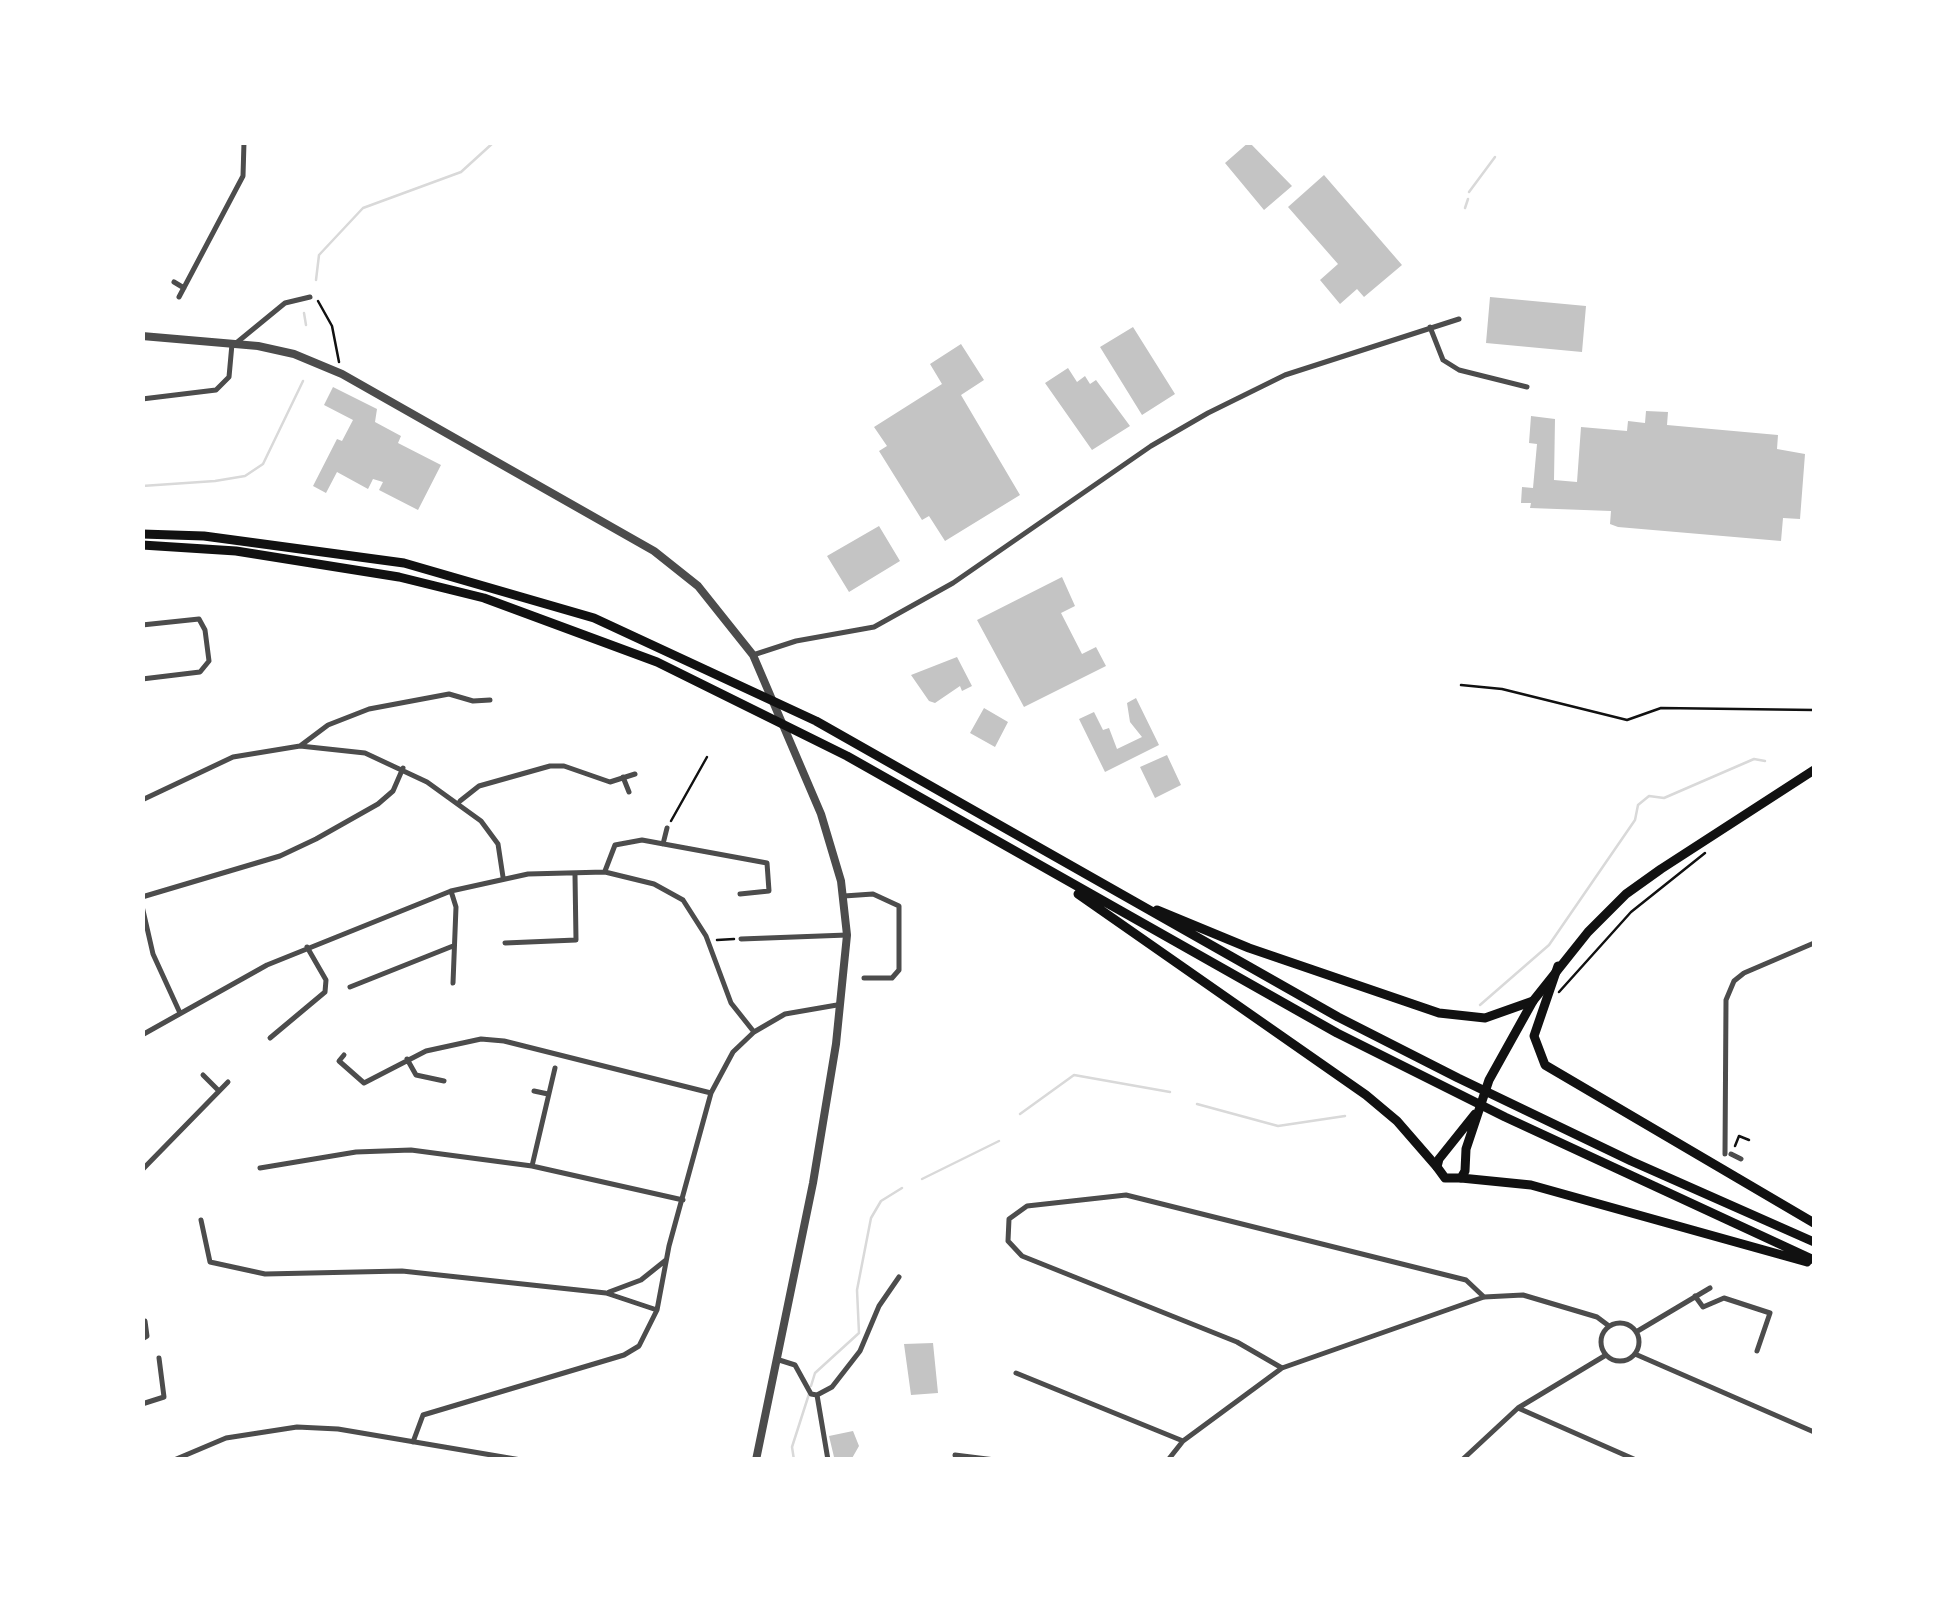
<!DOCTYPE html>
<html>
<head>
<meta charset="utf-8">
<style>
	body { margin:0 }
	#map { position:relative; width:1957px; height:1602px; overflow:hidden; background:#fff; font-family:"Titillium Web",sans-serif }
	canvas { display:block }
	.frame { position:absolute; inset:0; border:145px solid #fff; pointer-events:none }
</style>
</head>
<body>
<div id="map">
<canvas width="1957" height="1602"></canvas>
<div class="frame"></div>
</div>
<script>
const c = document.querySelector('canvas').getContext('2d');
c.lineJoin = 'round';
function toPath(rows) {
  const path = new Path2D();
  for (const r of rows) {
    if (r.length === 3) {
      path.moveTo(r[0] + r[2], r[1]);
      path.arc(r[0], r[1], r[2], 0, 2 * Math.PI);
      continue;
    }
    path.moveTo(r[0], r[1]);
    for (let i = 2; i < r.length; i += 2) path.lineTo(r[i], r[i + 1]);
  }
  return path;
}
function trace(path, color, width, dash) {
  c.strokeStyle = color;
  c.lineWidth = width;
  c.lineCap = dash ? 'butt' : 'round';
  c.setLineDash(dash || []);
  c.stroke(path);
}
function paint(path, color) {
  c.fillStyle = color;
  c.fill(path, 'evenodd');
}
trace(toPath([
	[1469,192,1495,157],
	[1465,208,1468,199],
	[316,280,319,255,363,208,461,172,494,142],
	[304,313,306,325],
	[142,486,215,481,245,476,263,464,303,381],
	[1480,1005,1549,945,1635,820,1638,805,1649,796,1664,798,1754,759,1765,761],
	[1197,1104,1278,1126,1345,1116],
	[1020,1114,1074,1075,1170,1092],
	[922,1179,999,1141],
	[811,1386,815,1373,859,1333,857,1290,871,1218,881,1201,902,1188],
	[794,1460,792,1447,809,1394]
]), '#d9d9d9', 2.5);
paint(toPath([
	[1249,142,1292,186,1264,210,1225,163],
	[1324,175,1402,265,1364,297,1357,289,1340,304,1320,280,1338,264,1288,207],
	[1490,297,1586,306,1582,352,1486,343],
	[1133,327,1175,394,1142,415,1100,347],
	[961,344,984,380,961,395,1020,495,945,541,929,516,922,520,879,451,887,446,874,427,942,384,930,364],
	[1068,368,1077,382,1085,376,1090,384,1096,380,1130,426,1092,450,1045,383],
	[333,387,377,409,375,422,401,436,398,443,441,465,418,510,379,490,383,482,373,479,368,489,337,472,326,493,313,486,337,439,342,441,353,420,324,405],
	[1646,411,1668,412,1667,425,1778,435,1777,449,1805,454,1800,519,1783,518,1781,541,1618,527,1610,524,1611,511,1530,508,1531,503,1521,503,1522,487,1533,488,1537,444,1529,443,1531,416,1555,419,1554,480,1577,482,1581,427,1627,431,1628,421,1645,423],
	[879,526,900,561,849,592,827,556],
	[1062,577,1075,606,1061,613,1082,654,1096,647,1106,666,1024,707,977,620],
	[957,657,972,686,962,691,960,686,935,703,929,701,911,675],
	[1136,698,1159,745,1105,772,1079,719,1094,712,1103,730,1109,728,1117,749,1142,737,1130,722,1127,703],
	[984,708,1008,722,995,747,970,733],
	[1167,755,1181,785,1155,798,1140,767],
	[933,1343,938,1393,911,1395,904,1344],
	[853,1431,859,1446,851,1460,834,1457,829,1436]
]), '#c4c4c4');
trace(toPath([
	[318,301,332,326,339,362],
	[1461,685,1502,689,1627,720,1661,708,1814,710],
	[671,821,707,757],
	[717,940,734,939],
	[1559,992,1631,912,1705,853],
	[1735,1146,1739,1136,1749,1140]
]), '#111', 2.5);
trace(toPath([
	[142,146,143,142],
	[174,282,184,288],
	[179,297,243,176,244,142],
	[1430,327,1443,360,1459,370,1527,387],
	[235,344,285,303,310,297],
	[142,399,216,390,229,377,232,344],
	[142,625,199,619,205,630,209,661,200,672,142,679],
	[753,655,796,641,874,627,953,583,1151,446,1208,413,1285,375,1459,319],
	[300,746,328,725,369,709,449,694,473,701,490,700],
	[623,777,629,792],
	[142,800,233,757,300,746,365,753,427,782,481,821,498,844,503,877],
	[460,801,479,786,550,766,564,766,610,782,635,774],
	[663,844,667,828],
	[605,871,615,845,642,840,767,863,769,891,740,894],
	[451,891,456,907,453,983],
	[844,896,873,894,899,906,899,970,892,978,864,978],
	[142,897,280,856,316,839,378,804,393,791,403,768],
	[142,906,153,954,180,1013],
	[741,939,847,935],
	[505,943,576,940,575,875],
	[350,987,453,946],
	[142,1035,267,965,451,891,528,874,605,872,654,884,683,900,706,936,731,1003,754,1032],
	[270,1038,325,992,326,980,307,947],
	[344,1055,339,1061,364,1083,426,1051,481,1039,504,1041,711,1093],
	[407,1059,416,1075,444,1081],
	[203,1075,219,1091],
	[534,1091,548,1094],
	[1725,1154,1726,1000,1734,981,1744,973,1814,943],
	[1731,1154,1741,1159],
	[532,1166,555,1068],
	[260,1168,356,1152,411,1150,532,1166,683,1200],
	[142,1170,228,1082],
	[201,1220,210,1262,265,1274,402,1271,606,1293,657,1310],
	[609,1292,641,1280,666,1260],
	[1695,1296,1703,1307,1724,1298,1770,1313,1757,1351],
	[1620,1342,19],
	[1636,1332,1710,1288],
	[142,1339,147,1336,145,1321],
	[1635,1354,1814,1432],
	[776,1359,795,1365,811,1394,817,1395,828,1460],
	[1282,1368,1237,1342,1022,1256,1008,1241,1009,1219,1027,1206,1126,1195,1466,1280,1484,1297],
	[1016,1373,1183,1441],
	[817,1395,832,1387,860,1351,879,1306,899,1277],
	[142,1404,164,1397,159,1358],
	[1518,1408,1636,1460],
	[413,1442,423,1415,624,1355,639,1346,657,1310,669,1246,711,1093,733,1052,754,1032,785,1014,837,1005],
	[955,1455,995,1460],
	[174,1460,226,1438,297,1427,338,1429,521,1460],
	[1168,1460,1183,1441,1282,1368,1484,1297,1523,1295,1597,1317,1609,1326],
	[1462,1460,1518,1408,1606,1355]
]), '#4c4c4c', 5);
trace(toPath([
	[142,336,258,346,294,354,342,374,654,551,698,586,753,655,821,814,841,881,847,935,836,1044,813,1183,756,1460]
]), '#4c4c4c', 8);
trace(toPath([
	[1475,1114,1439,1159,1437,1167,1445,1178,1461,1178,1465,1171,1466,1149,1489,1080,1533,1001,1588,932,1626,894,1661,869,1814,770]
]), '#111', 9);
trace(toPath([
	[142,534,204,536,404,563,594,618,816,721,1338,1017,1458,1078,1631,1161,1814,1242],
	[142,545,236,551,399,577,484,598,657,662,847,756,1337,1033,1505,1117,1814,1260],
	[1078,894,1366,1095,1397,1121,1437,1167],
	[1157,910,1249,948,1439,1013,1485,1018,1533,1001],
	[1558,966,1534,1036,1545,1065,1814,1223],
	[1461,1178,1531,1185,1807,1262]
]), '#111', 9);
</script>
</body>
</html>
